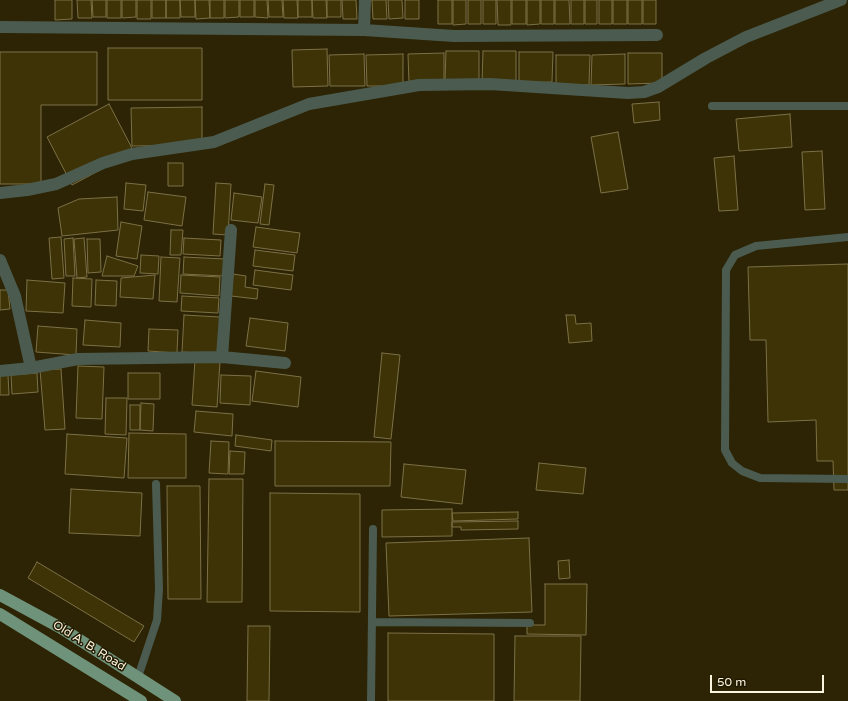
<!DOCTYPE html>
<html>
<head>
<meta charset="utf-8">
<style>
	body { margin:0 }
	#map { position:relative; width:848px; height:701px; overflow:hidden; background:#2c2404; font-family:"Varela Round",sans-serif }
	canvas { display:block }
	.scale { position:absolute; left:710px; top:675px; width:114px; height:18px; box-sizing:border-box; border:2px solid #fbf4de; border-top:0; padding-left:5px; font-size:12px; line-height:14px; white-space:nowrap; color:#fbf4de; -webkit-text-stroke:3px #221a00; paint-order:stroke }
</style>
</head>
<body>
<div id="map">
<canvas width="848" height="701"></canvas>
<div class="scale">50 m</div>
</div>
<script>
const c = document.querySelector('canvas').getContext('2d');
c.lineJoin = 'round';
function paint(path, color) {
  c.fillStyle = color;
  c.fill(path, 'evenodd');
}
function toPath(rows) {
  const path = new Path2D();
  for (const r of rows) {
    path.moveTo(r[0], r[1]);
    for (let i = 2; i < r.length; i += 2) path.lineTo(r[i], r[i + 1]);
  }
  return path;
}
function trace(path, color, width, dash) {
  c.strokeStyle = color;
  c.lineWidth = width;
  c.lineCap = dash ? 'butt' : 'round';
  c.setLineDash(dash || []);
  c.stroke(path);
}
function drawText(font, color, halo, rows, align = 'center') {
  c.font = font + ' "Varela Round",sans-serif';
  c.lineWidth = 3;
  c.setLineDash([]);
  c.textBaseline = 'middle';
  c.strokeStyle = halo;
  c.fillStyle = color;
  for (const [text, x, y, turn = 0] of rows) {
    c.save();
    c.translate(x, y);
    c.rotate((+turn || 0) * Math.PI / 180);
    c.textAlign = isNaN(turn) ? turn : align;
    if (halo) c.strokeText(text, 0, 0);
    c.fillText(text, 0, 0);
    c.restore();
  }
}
const building = toPath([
	[55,0,72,0,72,19,55,20,55,0],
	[77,0,91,0,92,18,78,18,77,0],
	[92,0,106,0,106,17,93,17,92,0],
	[107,0,121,0,121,18,107,18,107,0],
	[122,0,136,0,136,17,122,18,122,0],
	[137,0,151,0,151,19,137,19,137,0],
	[152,0,166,0,166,18,152,18,152,0],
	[166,0,180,0,180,18,166,18,166,0],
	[180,0,195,0,195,17,181,17,180,0],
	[195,0,209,0,210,18,196,19,195,0],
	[210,0,224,0,224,18,210,18,210,0],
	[225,0,239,0,239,17,225,18,225,0],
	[240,0,254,0,254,17,240,17,240,0],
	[255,0,267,0,268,18,255,17,255,0],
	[268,0,282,0,283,17,269,17,268,0],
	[283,0,297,0,298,18,284,18,283,0],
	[298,0,312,0,312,17,298,17,298,0],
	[312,0,326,0,327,18,313,18,312,0],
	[327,0,341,0,341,17,327,17,327,0],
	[342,0,356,0,357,19,343,19,342,0],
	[372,0,386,0,387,19,373,19,372,0],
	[388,0,402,0,403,18,389,19,388,0],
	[405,0,419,0,419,19,405,19,405,0],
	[438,0,452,0,452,24,438,24,438,0],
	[453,0,466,0,466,24,453,25,453,0],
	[468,0,481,0,481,24,468,24,468,0],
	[483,0,496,0,496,24,483,24,483,0],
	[497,0,511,0,511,25,498,25,497,0],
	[512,0,526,0,526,24,512,24,512,0],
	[527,0,540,0,540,24,527,25,527,0],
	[541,0,554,0,554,24,541,24,541,0],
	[555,0,569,0,570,24,555,24,555,0],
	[571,0,584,0,584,24,571,24,571,0],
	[585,0,597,0,597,24,585,24,585,0],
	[599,0,612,0,612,24,599,24,599,0],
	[613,0,627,0,627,24,613,24,613,0],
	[628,0,642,0,642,24,628,24,628,0],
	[643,0,656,0,656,24,643,24,643,0],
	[108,48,202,48,202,100,108,100,108,48],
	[327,49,328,86,293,87,292,50,327,49],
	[446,51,479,51,479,81,445,81,446,51],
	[483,51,516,51,516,81,482,82,483,51],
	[0,52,97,52,97,105,41,105,41,184,0,184,0,52],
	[519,52,553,52,552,82,519,83,519,52],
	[444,53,444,82,409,83,408,54,444,53],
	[628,53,662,53,662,83,628,84,628,53],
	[364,54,365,86,330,86,329,55,364,54],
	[403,54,403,86,367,86,366,55,403,54],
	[625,54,625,84,591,85,592,55,625,54],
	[556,55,590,55,589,85,556,85,556,55],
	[659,102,660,120,634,123,632,104,659,102],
	[109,104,134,152,72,185,47,137,109,104],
	[202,107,202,145,132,146,131,108,202,107],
	[790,114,792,147,739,151,736,119,790,114],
	[618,132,628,189,601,193,591,137,618,132],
	[822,151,825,209,805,210,802,152,822,151],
	[734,156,738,210,719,211,714,158,734,156],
	[168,163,183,163,183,186,168,186,168,163],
	[126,183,146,185,143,211,124,209,126,183],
	[216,183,231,184,228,235,213,234,216,183],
	[265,184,274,185,269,225,260,224,265,184],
	[148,192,186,197,182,226,144,220,148,192],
	[234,193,262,197,258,223,231,220,234,193],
	[117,197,118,230,62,236,58,208,79,199,117,197],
	[121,222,142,226,137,259,116,256,121,222],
	[256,227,300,233,297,253,253,247,256,227],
	[171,230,183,230,181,255,170,255,171,230],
	[61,237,64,278,52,279,49,238,61,237],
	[73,238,75,276,66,276,64,239,73,238],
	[84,238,87,277,77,278,74,239,84,238],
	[184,238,221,240,220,256,183,254,184,238],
	[87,239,100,239,101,272,88,273,87,239],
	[255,250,295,255,293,271,253,266,255,250],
	[141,255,159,256,158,274,140,273,141,255],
	[107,256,138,266,134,276,102,276,107,256],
	[161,257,180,258,177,302,159,301,161,257],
	[184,257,225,259,224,276,183,274,184,257],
	[848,264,848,490,834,490,833,461,817,461,816,420,768,422,766,340,750,340,748,267,848,264],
	[255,270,293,275,291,290,253,285,255,270],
	[233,274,246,276,245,287,258,289,257,299,231,296,233,274],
	[155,275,153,299,120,297,121,278,155,275],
	[181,275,220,277,219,296,180,293,181,275],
	[73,278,92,279,91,307,72,306,73,278],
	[27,280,65,283,63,313,26,311,27,280],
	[96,280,117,281,116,306,95,305,96,280],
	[0,290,8,290,10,309,0,310,0,290],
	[182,296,219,298,218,313,181,311,182,296],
	[184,315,220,317,218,354,182,352,184,315],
	[566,315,575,315,576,324,591,323,592,341,569,343,566,315],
	[250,318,288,323,285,351,246,346,250,318],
	[85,320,121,323,120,347,83,345,85,320],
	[38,326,77,329,76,355,36,352,38,326],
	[149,329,178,330,177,353,148,351,149,329],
	[382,353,400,355,391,439,374,437,382,353],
	[195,360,220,362,217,407,192,405,195,360],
	[78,366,104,367,102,419,76,418,78,366],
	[61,369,65,429,45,430,40,370,61,369],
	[256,371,301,377,298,407,252,401,256,371],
	[37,373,38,392,12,394,11,375,37,373],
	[128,373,160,373,160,399,128,399,128,373],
	[0,375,8,375,9,395,0,395,0,375],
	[221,375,251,376,250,405,220,403,221,375],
	[106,398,127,398,126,435,105,434,106,398],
	[141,403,154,404,153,431,140,430,141,403],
	[130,405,140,405,140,430,130,430,130,405],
	[196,411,233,414,232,436,194,432,196,411],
	[129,433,186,434,186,478,128,478,129,433],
	[67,434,127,438,124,478,65,474,67,434],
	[236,435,272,440,271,451,235,446,236,435],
	[211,441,229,442,228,474,209,473,211,441],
	[275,441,391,442,390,486,275,486,275,441],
	[230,451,245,452,244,474,229,474,230,451],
	[539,463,586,468,583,494,536,490,539,463],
	[404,464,466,470,462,504,401,497,404,464],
	[209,479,243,479,242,602,207,602,209,479],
	[167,486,200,486,201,599,168,599,167,486],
	[71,489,142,493,140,536,69,533,71,489],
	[270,493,360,494,360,612,270,611,270,493],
	[452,509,452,536,382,537,382,510,452,509],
	[518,512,518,519,453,521,452,513,518,512],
	[518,521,518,529,461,530,461,527,452,527,452,522,518,521],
	[529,538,532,612,389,616,386,543,529,538],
	[569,560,570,578,559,579,558,561,569,560],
	[37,562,144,626,134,642,28,578,37,562],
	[545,584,587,584,586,635,527,634,527,625,545,625,545,584],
	[248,626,270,626,269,701,247,701,248,626],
	[388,633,494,634,494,701,388,701,388,633],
	[515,636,581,636,580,701,514,701,515,636]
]);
paint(building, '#3e3306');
trace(building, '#7c7046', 1);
trace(toPath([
	[712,106,848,106],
	[848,237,756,246,735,255,726,270,725,450,732,463,742,471,760,478,848,479],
	[373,622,530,623],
	[138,677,157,620,159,589,156,484],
	[371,701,373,529]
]), '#4b5b50', 8);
trace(toPath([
	[365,0,364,30,454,36,657,35],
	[0,27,364,30],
	[0,193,27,190,56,184,103,163,132,154,214,142,309,104,419,85,490,84,628,93,644,92,658,87,706,58,746,37,841,0],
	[0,260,15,296,31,368,0,371],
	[222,357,231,230],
	[31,368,78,359,222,357,285,363]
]), '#4b5b50', 12);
trace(toPath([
	[0,595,61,628,175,701],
	[0,614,141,701]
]), '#6f927a', 12);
drawText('12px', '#fbf4de', '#221a00', [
	["Old A. B. Road",89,646,32]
]);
</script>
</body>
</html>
